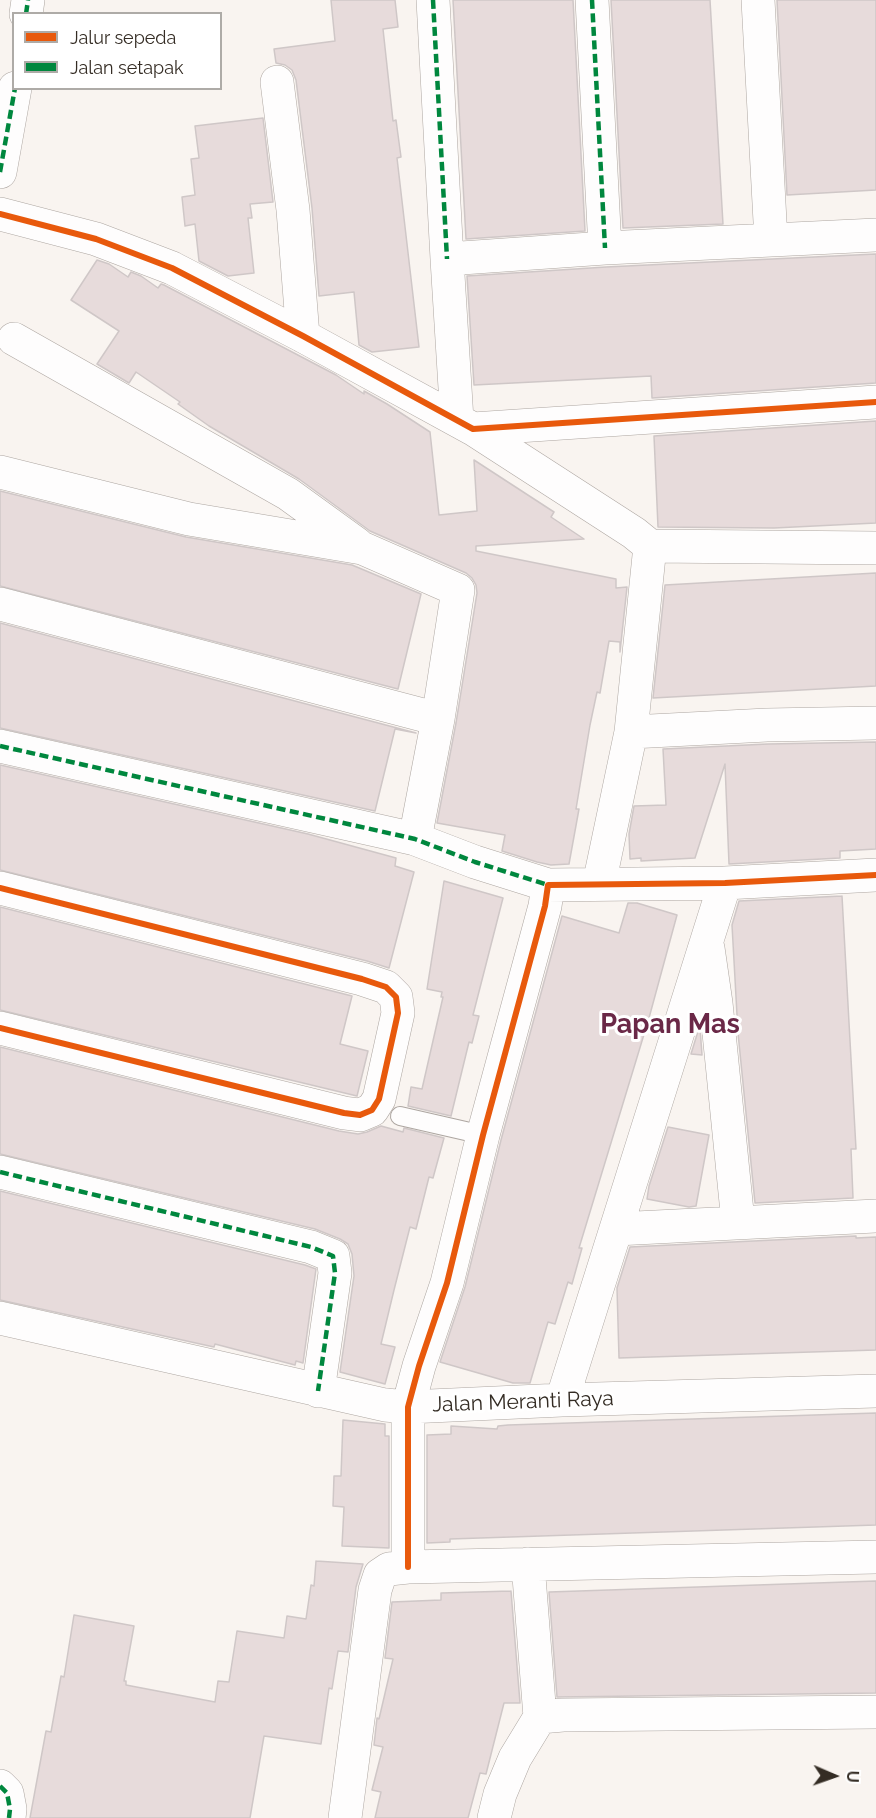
<!DOCTYPE html>
<html>
<head>
<meta charset="utf-8">
<style>
	body { margin:0 }
	#map { position:relative; width:876px; height:1818px; overflow:hidden; background:#f9f4f0; font-family:Raleway,sans-serif }
	canvas { display:block }
	.legend { position:absolute; left:12px; top:12px; width:210px; height:78px; box-sizing:border-box; background:#fff; border:2px solid #aeaba7; margin:0; padding:8px 10px; list-style:none; font-size:18px; color:#342c24 }
	.legend li { display:flex; align-items:center; gap:12px; height:30px }
	.legend b { width:30px; border:2px solid #aeaba7 }
	.north { position:absolute; left:804px; top:1746px; width:60px; height:60px; -webkit-text-stroke:4px #fff; paint-order:stroke; rotate:92deg; font-size:16px; font-weight:700; line-height:24px; text-align:center; color:#342c24 }
	.north::after { content:''; display:block; margin:auto; width:21px; height:27px; background:#342c24; clip-path:polygon(50% 0,100% 100%,50% 72%,0 100%) }
</style>
</head>
<body>
<div id="map">
<canvas width="876" height="1818"></canvas>
<ul class="legend">
<li><b style="height:8px;background:#e8590c"></b>Jalur sepeda</li>
<li><b style="height:8px;background:#00873e"></b>Jalan setapak</li>
</ul>
<div class="north">U</div>
</div>
<script>
const c = document.querySelector('canvas').getContext('2d');
c.lineJoin = 'round';
function paint(path, color) {
  c.fillStyle = color;
  c.fill(path, 'evenodd');
}
function toPath(rows) {
  const path = new Path2D();
  for (const r of rows) {
    path.moveTo(r[0], r[1]);
    for (let i = 2; i < r.length; i += 2) path.lineTo(r[i], r[i + 1]);
  }
  return path;
}
function trace(path, color, width, dash) {
  c.strokeStyle = color;
  c.lineWidth = width;
  c.lineCap = dash ? 'butt' : 'round';
  c.setLineDash(dash || []);
  c.stroke(path);
}
function drawText(font, color, halo, rows, align = 'center') {
  c.font = font + ' Raleway,sans-serif';
  c.lineWidth = 6;
  c.setLineDash([]);
  c.textBaseline = 'middle';
  c.strokeStyle = halo;
  c.fillStyle = color;
  for (const [text, x, y, turn = 0] of rows) {
    c.save();
    c.translate(x, y);
    c.rotate((+turn || 0) * Math.PI / 180);
    c.textAlign = isNaN(turn) ? turn : align;
    if (halo) c.strokeText(text, 0, 0);
    c.fillText(text, 0, 0);
    c.restore();
  }
}
const building = toPath([
	[331,0,395,0,398,27,383,29,393,121,396,120,401,157,397,158,419,347,372,352,359,345,354,292,319,296,312,208,296,80,292,70,285,65,276,63,274,49,335,41,331,0],
	[453,0,573,0,585,231,466,239,453,0],
	[611,0,710,0,723,224,623,228,611,0],
	[777,0,876,0,876,190,787,195,777,0],
	[263,118,273,202,250,204,252,218,248,218,254,273,228,276,199,261,195,224,185,226,182,197,195,195,191,159,199,158,195,126,263,118],
	[876,254,876,383,652,398,651,376,474,385,467,276,606,267,876,254],
	[97,260,109,264,128,277,131,272,141,276,158,288,161,284,164,285,294,353,336,375,364,394,364,391,387,404,430,432,439,515,477,511,474,460,554,512,551,517,584,539,476,546,476,551,616,579,616,588,627,587,620,652,620,642,609,641,600,693,597,692,590,725,576,809,579,809,569,864,551,865,537,862,502,851,505,835,437,823,456,723,477,593,476,585,472,578,466,573,370,531,299,479,209,426,178,404,180,402,136,372,129,383,97,364,119,331,71,300,97,260],
	[876,421,876,523,774,528,658,527,654,436,876,421],
	[0,491,186,537,352,565,421,594,398,689,0,586,0,491],
	[876,573,876,686,653,698,665,585,876,573],
	[0,623,416,733,395,729,375,811,0,728,0,623],
	[876,742,876,849,840,851,840,858,729,864,725,764,695,858,641,861,641,858,630,859,629,834,634,806,666,805,663,749,768,744,876,742],
	[0,765,308,834,396,858,395,866,414,872,389,968,367,961,0,870,0,765],
	[444,881,503,898,473,1015,479,1016,472,1043,469,1042,451,1116,408,1106,411,1087,422,1089,443,997,441,997,442,992,427,989,444,881],
	[842,896,856,1149,851,1149,853,1198,755,1203,738,1033,732,925,739,901,842,896],
	[628,903,637,903,677,915,649,1018,579,1248,582,1248,572,1284,568,1282,555,1324,548,1322,530,1383,513,1383,440,1362,465,1287,501,1140,562,916,619,933,628,903],
	[0,907,352,996,340,1044,368,1051,357,1096,0,1010,0,907],
	[699,1028,700,1028,702,1055,691,1054,699,1028],
	[0,1047,339,1131,358,1134,367,1132,381,1126,403,1132,404,1128,444,1138,433,1178,429,1177,416,1229,410,1227,394,1290,381,1344,395,1347,385,1384,340,1372,354,1276,352,1254,348,1244,340,1239,315,1229,0,1154,0,1047],
	[668,1127,709,1135,696,1206,689,1207,647,1199,649,1186,668,1127],
	[0,1191,305,1265,316,1269,303,1363,296,1361,295,1365,215,1344,214,1347,0,1300,0,1191],
	[856,1236,856,1238,876,1237,876,1350,619,1358,617,1288,630,1247,856,1236],
	[876,1413,876,1525,450,1539,450,1542,427,1543,427,1435,451,1434,451,1426,497,1429,498,1426,508,1425,876,1413],
	[343,1420,385,1424,385,1436,389,1436,389,1548,342,1546,344,1507,333,1506,334,1476,341,1476,343,1420],
	[316,1561,363,1564,356,1587,348,1652,338,1651,332,1689,329,1688,321,1744,264,1736,250,1818,30,1818,46,1731,51,1732,61,1676,64,1677,74,1615,134,1626,124,1681,126,1681,126,1685,215,1702,218,1681,229,1682,237,1631,284,1638,287,1616,306,1619,311,1585,314,1586,316,1561],
	[876,1581,876,1693,557,1697,549,1592,876,1581],
	[511,1591,520,1703,504,1703,486,1774,480,1773,468,1818,375,1818,381,1792,372,1790,383,1747,374,1745,377,1718,379,1719,393,1659,385,1658,392,1602,441,1600,441,1593,511,1591]
]);
paint(building, '#e7dbdb');
trace(building, '#cfc7c7', 1.5);
const lane = toPath([
	[400,1116,483,1135]
]);
const street = toPath([
	[433,0,447,259,457,420],
	[592,0,605,248],
	[758,0,771,240],
	[26,14,28,0],
	[277,82,293,210,303,336],
	[0,172,15,88],
	[0,214,96,239,172,268,303,336,473,429,876,402],
	[447,259,605,248,876,235],
	[14,339,288,494,357,544],
	[473,429,634,533,650,546,631,732,599,884],
	[0,472,189,519,362,548,458,590,438,719,415,839],
	[650,546,876,548],
	[0,604,438,719],
	[631,732,767,725,876,723],
	[0,746,415,839,475,862,548,885],
	[0,888,362,979,386,987,396,997,398,1013,379,1099,372,1110,360,1115,344,1113,0,1028],
	[708,948,716,1003,738,1222],
	[0,1172,311,1247,333,1256,335,1273,318,1391],
	[616,1229,876,1216],
	[0,1318,385,1405,408,1407,562,1400,876,1391],
	[562,1400,725,883],
	[528,1564,540,1717],
	[408,1567,408,1407,419,1366,447,1283,483,1135,545,906,548,885,725,883,876,875],
	[0,1786,7,1793,10,1809,9,1818],
	[345,1818,375,1590,380,1575,389,1569,408,1567,876,1557],
	[494,1818,500,1794,515,1758,540,1717,563,1715,876,1712]
]);
trace(lane, '#ada6a1', 20);
trace(street, '#ada6a1', 34);
trace(lane, '#fefdfd', 18);
trace(street, '#fefdfd', 33);
trace(toPath([
	[433,0,447,259],
	[592,0,605,248],
	[26,14,28,0],
	[0,172,15,88],
	[0,746,415,839,475,862,548,885],
	[0,1172,311,1247,333,1256,335,1273,318,1391],
	[0,1786,7,1793,10,1809,9,1818]
]), '#00873e', 4.5, [9, 4.5]);
trace(toPath([
	[0,214,96,239,172,268,303,336,473,429,876,402],
	[0,888,362,979,386,987,396,997,398,1013,379,1099,372,1110,360,1115,344,1113,0,1028],
	[408,1567,408,1407,419,1366,447,1283,483,1135,545,906,548,885,725,883,876,875]
]), '#e8590c', 6);
drawText('21px', '#342c24', '#fff', [
	["Jalan Meranti Raya",523,1402,-2]
]);
drawText('bold 27px', '#6a2847', '#fff', [
	["Papan Mas",670,1025]
]);
</script>
</body>
</html>
